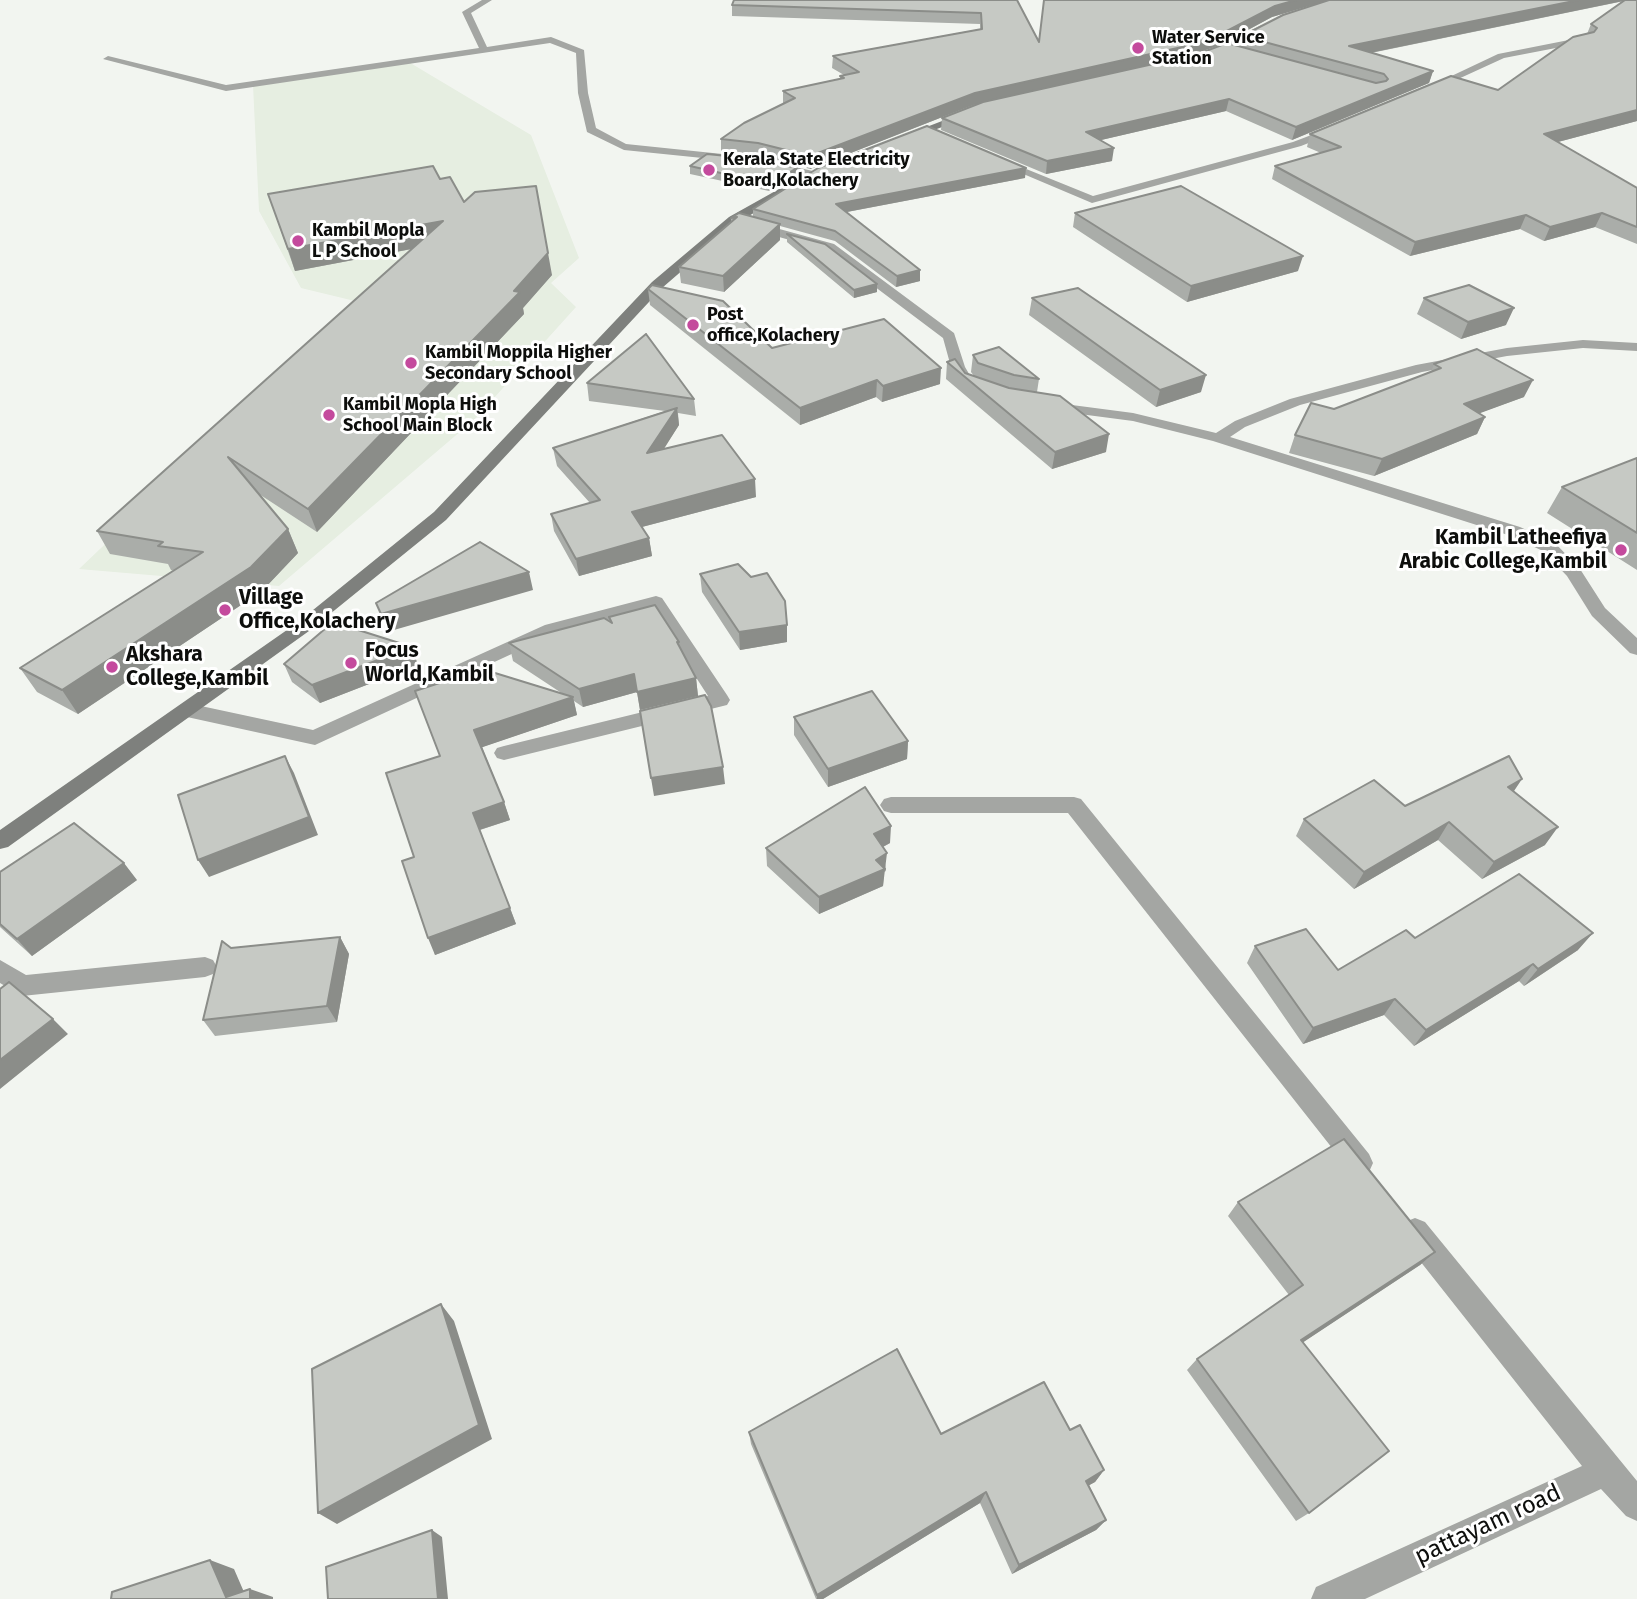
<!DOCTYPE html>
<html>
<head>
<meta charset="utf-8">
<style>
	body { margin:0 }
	canvas { display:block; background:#f2f5f0 }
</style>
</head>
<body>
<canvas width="1637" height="1599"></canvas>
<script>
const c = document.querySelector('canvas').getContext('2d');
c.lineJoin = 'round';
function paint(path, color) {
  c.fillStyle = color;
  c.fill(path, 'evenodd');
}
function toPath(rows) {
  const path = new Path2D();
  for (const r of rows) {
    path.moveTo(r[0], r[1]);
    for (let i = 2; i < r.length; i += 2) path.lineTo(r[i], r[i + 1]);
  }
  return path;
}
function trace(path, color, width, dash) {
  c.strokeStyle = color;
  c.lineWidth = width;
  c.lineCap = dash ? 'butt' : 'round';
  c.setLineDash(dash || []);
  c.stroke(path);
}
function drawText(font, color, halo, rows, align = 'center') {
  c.font = font + ' "Fira Sans",sans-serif';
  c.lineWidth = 6;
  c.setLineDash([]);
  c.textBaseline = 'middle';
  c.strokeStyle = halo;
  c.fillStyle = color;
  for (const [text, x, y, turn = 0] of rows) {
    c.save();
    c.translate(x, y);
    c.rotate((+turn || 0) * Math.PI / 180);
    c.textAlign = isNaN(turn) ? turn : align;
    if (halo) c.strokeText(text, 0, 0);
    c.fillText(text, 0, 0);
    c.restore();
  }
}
paint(toPath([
	[407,61,531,135,579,258,551,283,576,307,475,419,279,586,79,569,359,302,301,288,259,211,253,85]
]), '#e6eee1');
paint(toPath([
	[482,0,492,0,471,13,487,47,551,37,584,50,588,93,596,128,626,144,732,155,737,158,732,161,624,150,587,132,578,93,576,53,550,43,226,91,103,59,108,56,226,85,479,48,462,12,482,0],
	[1584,37,1589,40,1587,42,1504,58,1432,91,1424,89,1498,54,1584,37],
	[1335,126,1340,129,1339,131,1301,146,1092,203,995,162,1004,160,1093,196,1293,142,1335,126],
	[770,161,817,172,819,174,813,177,766,166,765,164,770,161],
	[754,222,834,244,954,333,965,367,975,384,973,387,968,388,961,384,951,367,943,338,826,250,750,229,750,223,754,222],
	[1583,340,1637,343,1637,351,1583,348,1507,356,1422,372,1300,405,1245,427,1230,437,1520,527,1555,543,1580,569,1605,608,1637,638,1637,655,1630,653,1592,616,1567,576,1543,551,1508,535,1213,441,1133,421,1049,410,1042,406,1049,402,1133,413,1216,433,1235,421,1290,399,1416,365,1507,348,1583,340],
	[656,596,662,598,727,695,730,700,727,705,504,760,497,758,494,753,497,748,504,746,708,696,652,609,557,633,315,745,187,717,180,715,177,710,180,705,187,703,313,730,545,625,656,596],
	[891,797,1074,797,1081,799,1369,1154,1373,1163,1369,1172,1360,1176,1351,1172,1068,813,891,813,884,811,880,805,884,799,891,797],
	[205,957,213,960,217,967,213,974,205,977,22,996,0,983,0,960,26,975,205,957],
	[1415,1218,1425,1222,1637,1481,1637,1521,1626,1516,1601,1489,1365,1599,1311,1599,1316,1587,1582,1466,1405,1242,1401,1232,1405,1222,1415,1218]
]), '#a4a6a3');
paint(toPath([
	[1262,25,1269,27,1209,58,1201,56,1262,25],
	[968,111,973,114,972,116,907,140,898,138,968,111],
	[804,175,814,177,737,223,662,288,446,520,309,631,8,847,0,849,0,830,297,623,434,512,652,282,729,217,804,175]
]), '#7e807d');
paint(toPath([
	[1017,0,1039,41,1329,0,1272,17,1220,45,1191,55,1240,46,1242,36,1283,15,1637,0,1637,121,1558,142,1637,188,1637,244,1595,227,1544,241,1520,229,1410,256,1272,179,1275,166,1321,153,1307,147,1310,134,1498,90,1587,34,1591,24,1624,1,1371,53,1433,71,1429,83,1292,140,1226,111,1101,140,1112,161,1046,174,941,130,942,118,973,105,810,169,759,155,721,151,721,139,784,104,783,103,783,91,840,79,840,76,844,75,832,68,833,56,980,29,980,24,732,16,732,5],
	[690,166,797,168,797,176,769,191,690,174],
	[1025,178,847,212,920,281,896,287,835,241,780,226,780,240,724,292,681,283,679,267,731,222,731,218,753,217,753,209],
	[440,179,464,202,552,275,523,308,524,314,317,532,259,494,288,529,298,553,262,591,78,714,37,692,20,668,175,571,171,570,168,564,110,554,97,531,412,249,295,271,268,194],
	[1075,213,1298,271,1187,302,1073,227],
	[787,234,877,284,877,292,854,298,787,242],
	[648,289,772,348,940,384,882,402,876,397,800,425,650,305],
	[1032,298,1201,392,1156,407,1029,315],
	[1424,298,1506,325,1461,339,1417,314],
	[973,355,1039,379,1037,392,1106,452,1052,469,946,379,947,362,965,373,974,376,971,372],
	[1434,364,1524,397,1479,413,1485,417,1477,434,1374,476,1289,453,1295,435,1334,409,1431,372],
	[587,383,694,399,696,416,678,413,679,425,663,449,756,497,642,527,649,538,652,556,579,576,554,531,551,514,590,503,557,466,553,448,665,411,589,401],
	[1637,458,1637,570,1547,513,1562,487],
	[700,574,787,625,787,642,740,650,702,592],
	[609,617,680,648,696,678,698,696,640,710,637,692,583,707,574,701,577,715,482,747,504,802,510,820,480,830,516,924,435,955,414,857,440,756,563,694,513,661,509,643,610,622],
	[284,664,418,665,320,703,292,682],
	[794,717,908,741,907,759,828,787,794,735],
	[1514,791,1545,845,1482,879,1438,840,1354,889,1296,836,1304,819],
	[890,843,883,847,886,871,884,872,883,886,819,914,767,866,766,848],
	[0,872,137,880,32,956,0,927],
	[340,937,349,954,337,1022,215,1036,203,1020,231,948],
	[1415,938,1578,950,1524,986,1519,981,1414,1046,1384,1015,1303,1044,1247,963,1255,946,1338,970],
	[1238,1202,1435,1252,1420,1265,1303,1342,1309,1513,1296,1521,1187,1370,1197,1359,1289,1295,1228,1216],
	[1070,1430,1104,1470,1095,1482,1089,1485,1106,1520,1096,1530,1012,1574,980,1503,823,1599,816,1599,751,1444,749,1432,941,1434]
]), '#aaada9');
paint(toPath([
	[1296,0,1329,0,1272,17,1220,45,1188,56,973,105,810,169,810,156,975,93],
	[1579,0,1628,0,1345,58,1349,46],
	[1433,71,1429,83,1292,140,1296,127],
	[1229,99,1226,111,1084,144,1086,132],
	[1637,110,1637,121,1539,147,1544,134],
	[1114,148,1112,161,1046,174,1047,161],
	[797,168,797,176,769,191,769,184],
	[1026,168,1025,178,836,214,836,204],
	[1602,213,1595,227,1544,241,1550,227],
	[1526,215,1520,229,1410,256,1415,242],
	[443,221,448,242,295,271,288,249],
	[780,224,780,240,724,292,723,276],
	[548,253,552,275,523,308,524,314,317,532,308,509],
	[1303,256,1298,271,1187,302,1191,286],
	[920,270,920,281,896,287,897,276],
	[877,284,877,292,854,298,854,290],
	[1514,308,1506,325,1461,339,1468,322],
	[941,368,940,384,882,402,883,386],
	[1206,375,1201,392,1156,407,1160,390],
	[877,380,876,397,800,425,800,408],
	[1533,380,1524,397,1456,422,1464,404],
	[677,408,679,425,650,471,647,453],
	[1485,417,1477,434,1374,476,1382,459],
	[1109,434,1106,452,1052,469,1055,452],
	[755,479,756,497,634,529,632,512],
	[288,529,298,553,262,591,78,714,62,690],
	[649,538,652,556,579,576,576,559],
	[529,572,533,590,387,632,381,614],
	[787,625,787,642,740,650,739,632],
	[412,647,418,665,320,703,312,685],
	[634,674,637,692,583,707,579,689],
	[696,678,698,696,640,710,637,692],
	[573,697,577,715,480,748,474,730],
	[908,741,907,759,828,787,828,769],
	[285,756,294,773,318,835,209,877,198,860],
	[723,767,725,784,654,796,651,778],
	[1522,779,1510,797,1508,787],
	[504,802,510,820,479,830,473,813],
	[1449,822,1438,840,1354,889,1364,872],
	[891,826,890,843,873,852,874,834],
	[1558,827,1545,845,1482,879,1494,862],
	[887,853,883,886,819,914,819,897],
	[124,863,137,880,32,956,17,939],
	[510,908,516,924,435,955,428,938],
	[1593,933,1578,950,1524,986,1538,969],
	[340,937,349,954,337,1022,327,1006],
	[1533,964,1519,981,1414,1046,1426,1030],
	[1395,999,1384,1015,1303,1044,1313,1028],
	[53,1019,68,1034,0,1089,0,1060],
	[1435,1252,1420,1265,1290,1351,1301,1340],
	[441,1304,454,1321,492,1439,337,1524,318,1513],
	[1104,1470,1095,1482,1077,1492,1086,1481],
	[986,1492,980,1503,823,1599,817,1599,817,1595],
	[1106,1520,1096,1530,1012,1574,1019,1565],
	[432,1530,442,1537,448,1599,438,1599],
	[210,1560,234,1569,247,1599,226,1597],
	[250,1589,273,1597,273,1599,250,1599]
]), '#8b8d89');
const building = toPath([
	[734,0,1017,0,1039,42,1044,0,1296,0,1275,6,1223,33,1191,45,975,93,810,156,758,143,721,139,744,123,795,98,783,91,844,78,840,76,859,72,833,56,982,29,981,13,732,5,734,0],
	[1329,0,1579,0,1349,46,1433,71,1296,127,1229,99,1086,132,1114,148,1047,161,942,118,983,102,1198,54,1227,43,1376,83,1386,81,1388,79,1384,74,1242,36,1283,15,1329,0],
	[1625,0,1637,0,1637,110,1544,134,1637,188,1637,227,1602,213,1550,227,1526,215,1415,242,1275,166,1341,147,1310,134,1451,76,1498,90,1573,37,1594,32,1597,28,1591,24,1625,0],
	[927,126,1026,168,836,204,920,270,897,276,835,231,753,209,818,168,927,126],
	[707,154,757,159,797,168,769,184,690,166,707,154],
	[433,166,440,179,450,177,464,202,475,192,536,186,548,253,514,291,520,292,308,509,228,457,288,529,251,567,62,690,20,668,203,552,158,546,163,542,97,531,443,221,288,249,268,194,433,166],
	[1181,186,1303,256,1191,286,1075,213,1181,186],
	[739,213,780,224,723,276,679,267,737,217,731,218,739,213],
	[787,234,825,244,877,284,854,290,787,234],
	[652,285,723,301,772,348,884,319,941,368,883,386,877,380,800,408,648,289,652,285],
	[1469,285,1514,308,1468,322,1424,298,1469,285],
	[1078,288,1206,375,1160,390,1032,298,1078,288],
	[646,334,694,399,587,383,646,334],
	[999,347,1039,379,1014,375,978,363,973,355,999,347],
	[1477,349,1533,380,1464,404,1485,417,1382,459,1295,435,1311,403,1334,409,1441,368,1434,364,1477,349],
	[955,359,965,373,1009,388,1060,396,1109,434,1055,452,947,362,955,359],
	[677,408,647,453,722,435,755,479,632,512,649,538,576,559,551,514,600,500,553,448,677,408],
	[1637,458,1637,533,1562,487,1637,458],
	[480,542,529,572,381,614,376,603,480,542],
	[738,564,751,577,767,573,785,601,787,625,739,632,700,574,738,564],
	[655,605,679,642,677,642,696,678,637,692,634,674,579,689,509,643,604,618,612,623,609,617,655,605],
	[333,622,412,647,312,685,284,664,333,622],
	[482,669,573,697,474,730,504,802,473,813,510,908,428,938,402,861,414,857,386,773,440,756,415,691,482,669],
	[872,691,908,741,828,769,794,717,872,691],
	[705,695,711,706,723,767,651,778,640,711,705,695],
	[285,756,309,817,198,860,178,795,285,756],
	[1509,756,1522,779,1508,787,1558,827,1494,862,1449,822,1364,872,1304,819,1374,780,1405,806,1509,756],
	[865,787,891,826,874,834,887,853,876,860,885,869,819,897,766,848,865,787],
	[74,823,124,863,17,939,0,924,0,872,74,823],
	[1519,874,1593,933,1538,969,1533,964,1426,1030,1395,999,1313,1028,1255,946,1306,929,1338,970,1406,930,1415,938,1519,874],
	[340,937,327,1006,203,1020,222,941,231,948,340,937],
	[9,982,53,1019,0,1060,0,989,9,982],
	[1344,1139,1435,1252,1301,1340,1389,1451,1309,1513,1197,1359,1303,1285,1238,1202,1344,1139],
	[441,1304,479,1425,318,1513,312,1369,441,1304],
	[897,1349,941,1434,1044,1382,1070,1430,1080,1425,1104,1470,1086,1481,1106,1520,1019,1565,986,1492,817,1595,749,1432,897,1349],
	[432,1530,438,1599,328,1599,326,1567,432,1530],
	[210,1560,226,1597,250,1589,250,1599,111,1599,112,1592,210,1560]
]);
paint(building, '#c6c9c4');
trace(building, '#8b8d89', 2);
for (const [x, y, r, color] of [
	[1138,48,7,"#c44a9d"],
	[709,170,7,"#c44a9d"],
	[298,241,7,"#c44a9d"],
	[693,325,7,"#c44a9d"],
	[411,363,7,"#c44a9d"],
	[329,415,7,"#c44a9d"],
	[1621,550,7,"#c44a9d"],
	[225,610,7,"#c44a9d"],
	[351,663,7,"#c44a9d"],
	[112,667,7,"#c44a9d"]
]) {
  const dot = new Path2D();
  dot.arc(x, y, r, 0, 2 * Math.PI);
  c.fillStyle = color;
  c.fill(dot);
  trace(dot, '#fff', 2.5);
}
drawText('bold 18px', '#0d0e0c', '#fff', [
	["Water Service",1152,38],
	["Station",1152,59],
	["Kerala State Electricity",723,160],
	["Board,Kolachery",723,181],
	["Kambil Mopla",312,231],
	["L P School",312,252],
	["Post",707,315],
	["office,Kolachery",707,336],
	["Kambil Moppila Higher",425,353],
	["Secondary School",425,374],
	["Kambil Mopla High",343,405],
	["School Main Block",343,426]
], 'left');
drawText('bold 21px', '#0d0e0c', '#fff', [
	["Kambil Latheefiya",1607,538,"right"],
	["Arabic College,Kambil",1607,562,"right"],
	["Village",239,598],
	["Office,Kolachery",239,622],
	["Focus",365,651],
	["World,Kambil",365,675],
	["Akshara",126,655],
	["College,Kambil",126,679]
], 'left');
drawText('24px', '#0d0e0c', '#fff', [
	["pattayam road",1488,1525,-25]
]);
</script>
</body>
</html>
